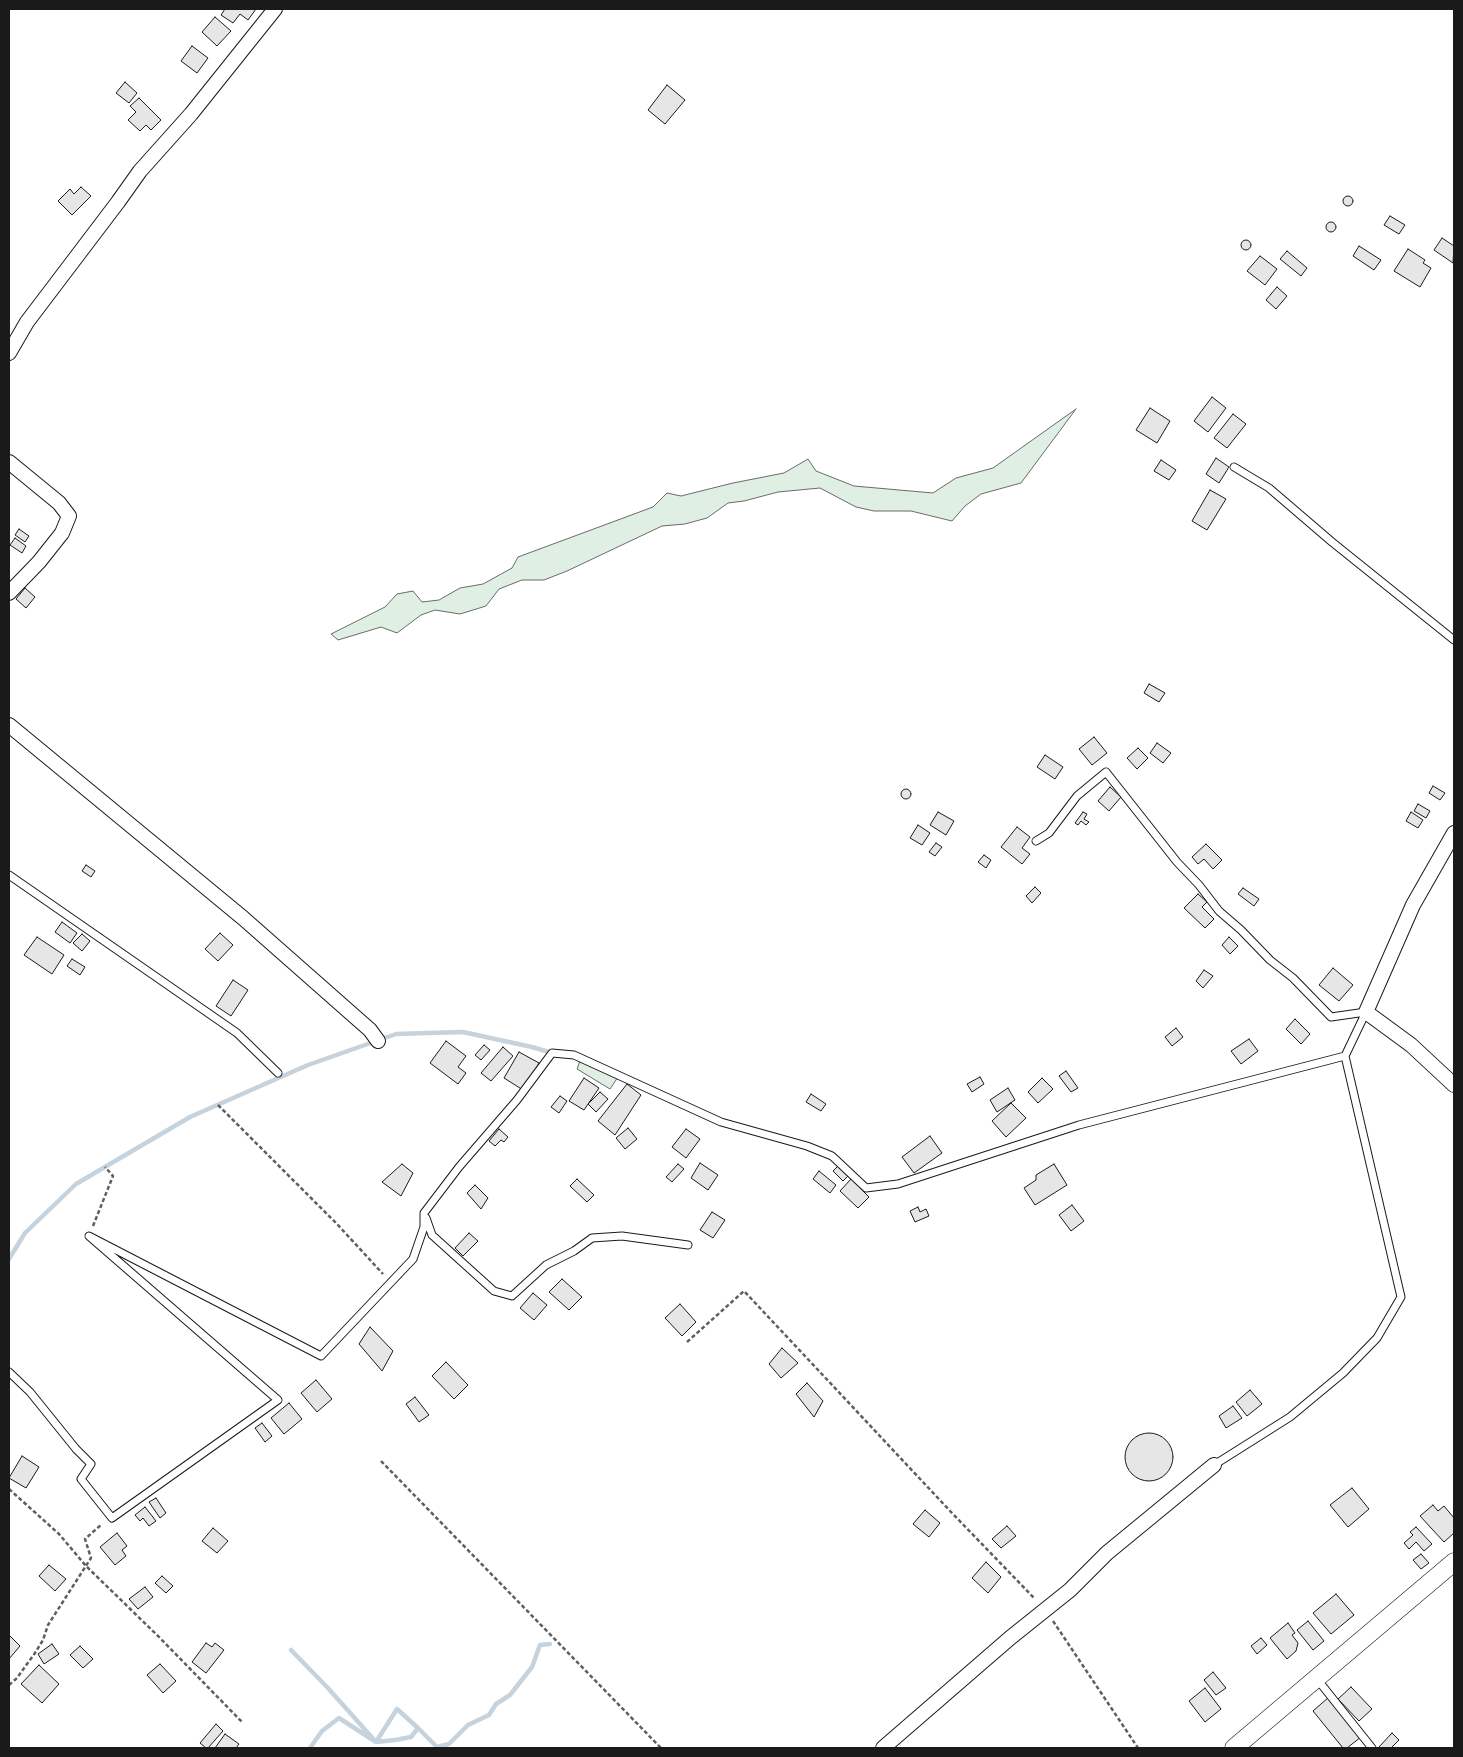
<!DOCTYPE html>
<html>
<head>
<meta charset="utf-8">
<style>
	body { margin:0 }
	#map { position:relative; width:1463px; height:1757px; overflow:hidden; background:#fff; font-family:Lato,sans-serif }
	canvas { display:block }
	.frame { position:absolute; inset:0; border:10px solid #1a1a1a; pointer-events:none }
</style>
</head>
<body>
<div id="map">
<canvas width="1463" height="1757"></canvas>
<div class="frame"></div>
</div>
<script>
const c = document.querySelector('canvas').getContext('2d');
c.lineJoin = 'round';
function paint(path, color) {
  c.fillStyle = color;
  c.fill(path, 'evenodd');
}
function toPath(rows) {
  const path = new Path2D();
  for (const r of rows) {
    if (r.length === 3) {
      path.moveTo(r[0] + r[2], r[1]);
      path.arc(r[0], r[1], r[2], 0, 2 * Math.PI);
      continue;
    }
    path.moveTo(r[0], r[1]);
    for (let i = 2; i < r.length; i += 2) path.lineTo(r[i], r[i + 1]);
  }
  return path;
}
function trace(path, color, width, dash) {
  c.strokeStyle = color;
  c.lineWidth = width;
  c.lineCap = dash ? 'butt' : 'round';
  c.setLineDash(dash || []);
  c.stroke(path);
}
const green = toPath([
	[1076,409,1021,483,981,494,965,506,952,521,911,511,874,511,856,507,820,488,778,492,744,501,728,503,707,518,685,524,662,526,567,571,544,580,522,580,499,589,486,606,460,614,435,610,421,615,397,633,381,627,338,640,331,634,385,607,397,594,413,591,422,602,439,600,460,588,483,584,512,568,518,557,653,507,667,493,681,496,733,483,784,473,808,459,816,471,854,486,933,493,956,478,993,468,1076,409],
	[580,1061,618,1077,610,1089,577,1069,580,1061]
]);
paint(green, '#e0efe3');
trace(green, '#6a6a6a', 1);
trace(toPath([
	[9,1259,25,1233,76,1184,190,1117,308,1065,396,1034,463,1032,532,1047,552,1053],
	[291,1650,327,1687,376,1742,397,1709,418,1728],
	[310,1748,322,1731,339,1718,376,1742,395,1740,411,1737,418,1728,437,1747,449,1744,468,1725,489,1715,496,1704,510,1695,532,1667,540,1645,550,1644]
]), '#c6d2dc', 4.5);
const building = toPath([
	[225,9,256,9,248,20,240,14,233,23,221,15,225,9],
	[215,17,231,31,217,46,202,32,215,17],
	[192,46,208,58,197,73,181,61,192,46],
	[125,82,137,93,129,103,116,93,125,82],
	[667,85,685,100,665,124,648,110,667,85],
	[139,98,161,120,151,130,146,125,140,131,128,120,136,112,130,106,139,98],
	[81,187,91,196,72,215,58,201,70,189,74,194,81,187],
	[1348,201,5],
	[1390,216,1405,225,1399,234,1384,225,1390,216],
	[1331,227,5],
	[1442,238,1454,246,1453,263,1434,250,1442,238],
	[1246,245,5],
	[1359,246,1381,260,1374,270,1353,256,1359,246],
	[1408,249,1425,260,1423,263,1431,268,1420,287,1394,271,1408,249],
	[1287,251,1307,268,1301,276,1280,259,1287,251],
	[1260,256,1277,269,1265,285,1247,271,1260,256],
	[1277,287,1287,296,1276,309,1266,300,1277,287],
	[1212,397,1226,408,1208,432,1194,421,1212,397],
	[1150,408,1170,421,1157,443,1136,430,1150,408],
	[1233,414,1246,424,1227,448,1214,438,1233,414],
	[1216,458,1229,467,1219,483,1206,474,1216,458],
	[1161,460,1176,470,1169,480,1154,471,1161,460],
	[1210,490,1226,499,1207,530,1192,521,1210,490],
	[19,529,29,536,25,542,15,535,19,529],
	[15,538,26,546,22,553,10,545,15,538],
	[25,588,35,597,26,608,16,599,25,588],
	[1149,684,1165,693,1159,702,1144,693,1149,684],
	[1094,737,1107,753,1092,765,1079,749,1094,737],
	[1157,743,1171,753,1163,763,1150,753,1157,743],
	[1138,748,1148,758,1137,769,1127,758,1138,748],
	[1045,755,1063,767,1055,779,1037,767,1045,755],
	[1433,786,1445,793,1440,800,1429,793,1433,786],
	[1110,787,1121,797,1109,811,1098,801,1110,787],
	[906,794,5],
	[1418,804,1430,811,1426,818,1414,811,1418,804],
	[938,812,954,821,946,835,930,825,938,812],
	[1083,812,1087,814,1084,819,1089,822,1086,825,1081,821,1078,825,1075,823,1083,812],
	[1411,812,1423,820,1418,828,1406,821,1411,812],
	[918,825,930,833,922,845,910,838,918,825],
	[1017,827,1030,837,1022,848,1030,854,1022,864,1001,847,1017,827],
	[936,843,942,847,935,856,929,852,936,843],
	[1206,844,1222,860,1213,869,1204,859,1198,864,1192,857,1206,844],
	[984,855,991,860,986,868,978,862,984,855],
	[86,865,95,871,91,877,82,871,86,865],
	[1035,887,1041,893,1032,903,1026,896,1035,887],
	[1243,888,1259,899,1254,906,1238,894,1243,888],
	[1198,894,1207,902,1202,907,1214,919,1205,928,1184,908,1198,894],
	[62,922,77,933,70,943,55,932,62,922],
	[220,933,233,945,218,961,205,949,220,933],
	[82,934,90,941,82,951,73,943,82,934],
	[37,937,64,955,52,974,24,955,37,937],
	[1229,937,1238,946,1230,954,1222,945,1229,937],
	[72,959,85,967,80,975,67,966,72,959],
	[1333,968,1353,985,1339,1001,1319,985,1333,968],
	[1204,970,1213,976,1203,988,1196,981,1204,970],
	[233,980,248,990,231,1016,216,1006,233,980],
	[1295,1019,1310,1034,1301,1044,1286,1029,1295,1019],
	[1176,1028,1183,1037,1172,1046,1165,1037,1176,1028],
	[1249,1039,1258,1051,1241,1064,1231,1051,1249,1039],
	[446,1041,466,1056,458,1067,466,1073,458,1084,430,1063,446,1041],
	[484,1045,490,1050,481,1060,475,1055,484,1045],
	[503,1047,513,1056,491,1081,481,1073,503,1047],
	[519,1052,539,1063,523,1090,504,1078,519,1052],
	[1066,1071,1078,1088,1071,1092,1059,1076,1066,1071],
	[980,1077,984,1084,972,1092,967,1084,980,1077],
	[584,1078,599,1088,584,1110,569,1101,584,1078],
	[1042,1078,1053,1089,1038,1103,1028,1092,1042,1078],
	[627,1084,641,1095,615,1135,598,1121,627,1084],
	[1008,1088,1015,1100,997,1112,990,1100,1008,1088],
	[600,1092,608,1099,596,1112,588,1104,600,1092],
	[811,1094,826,1104,821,1111,806,1102,811,1094],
	[560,1096,567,1101,559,1113,551,1107,560,1096],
	[1011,1103,1026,1118,1006,1137,992,1121,1011,1103],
	[628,1128,637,1139,625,1149,616,1138,628,1128],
	[499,1129,508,1137,504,1142,501,1140,495,1146,489,1141,499,1129],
	[686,1129,700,1139,686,1158,672,1147,686,1129],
	[930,1136,942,1153,914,1173,902,1157,930,1136],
	[700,1163,718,1175,708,1190,691,1178,700,1163],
	[402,1164,413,1173,401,1196,382,1182,402,1164],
	[678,1164,684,1169,672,1182,666,1177,678,1164],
	[1054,1164,1067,1185,1035,1205,1024,1188,1036,1180,1036,1175,1054,1164],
	[838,1166,848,1176,843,1181,833,1171,838,1166],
	[819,1171,836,1185,830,1193,813,1179,819,1171],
	[577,1179,594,1195,587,1202,570,1186,577,1179],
	[851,1179,869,1197,858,1208,840,1191,851,1179],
	[475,1185,488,1198,481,1209,467,1193,475,1185],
	[1072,1205,1084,1221,1071,1231,1059,1215,1072,1205],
	[918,1207,920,1212,926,1209,929,1216,915,1222,910,1211,918,1207],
	[712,1212,725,1220,713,1238,700,1230,712,1212],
	[469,1233,478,1241,463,1256,455,1248,469,1233],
	[562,1279,582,1297,569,1310,549,1292,562,1279],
	[533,1293,547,1305,534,1320,520,1308,533,1293],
	[680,1304,696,1322,682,1336,665,1318,680,1304],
	[370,1327,393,1351,382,1371,359,1344,370,1327],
	[782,1348,798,1363,781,1378,769,1364,782,1348],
	[446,1362,468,1385,454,1399,432,1376,446,1362],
	[316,1380,332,1399,317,1412,301,1393,316,1380],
	[807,1383,823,1401,814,1417,796,1394,807,1383],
	[1250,1390,1262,1404,1247,1416,1236,1402,1250,1390],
	[415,1397,429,1415,419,1422,406,1404,415,1397],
	[289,1403,302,1419,284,1434,271,1418,289,1403],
	[1233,1406,1242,1418,1226,1428,1219,1416,1233,1406],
	[262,1423,272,1436,265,1442,255,1428,262,1423],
	[1149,1457,24],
	[22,1456,39,1467,26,1488,9,1478,22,1456],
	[1352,1488,1369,1509,1348,1527,1330,1505,1352,1488],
	[156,1498,166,1513,160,1518,149,1502,156,1498],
	[1433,1505,1438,1511,1444,1506,1454,1518,1454,1533,1444,1542,1420,1516,1433,1505],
	[145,1507,156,1521,149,1526,143,1518,140,1521,135,1515,145,1507],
	[925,1510,940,1523,929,1537,913,1524,925,1510],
	[1007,1526,1016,1536,1001,1548,992,1539,1007,1526],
	[1416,1527,1432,1544,1424,1551,1416,1542,1409,1549,1404,1543,1413,1535,1410,1532,1416,1527],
	[213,1528,228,1541,217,1553,202,1541,213,1528],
	[117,1533,127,1546,122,1550,126,1556,115,1565,100,1547,117,1533],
	[1421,1554,1429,1563,1421,1569,1413,1560,1421,1554],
	[986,1562,1001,1577,988,1593,972,1578,986,1562],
	[49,1565,66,1579,55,1591,39,1576,49,1565],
	[162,1576,173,1586,166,1593,155,1583,162,1576],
	[145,1587,153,1597,138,1609,129,1599,145,1587],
	[1336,1594,1354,1615,1331,1634,1313,1613,1336,1594],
	[1308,1621,1324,1641,1313,1650,1297,1630,1308,1621],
	[1288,1623,1295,1633,1292,1635,1298,1643,1296,1651,1287,1659,1270,1638,1288,1623],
	[9,1635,20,1646,9,1659,9,1635],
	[1261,1638,1267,1645,1257,1654,1251,1646,1261,1638],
	[206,1643,212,1647,215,1643,224,1650,206,1673,192,1662,206,1643],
	[52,1644,59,1654,44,1664,38,1654,52,1644],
	[80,1646,93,1659,83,1668,70,1655,80,1646],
	[160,1664,176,1681,163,1693,147,1675,160,1664],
	[39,1665,59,1684,42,1703,21,1684,39,1665],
	[1213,1672,1226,1688,1216,1695,1204,1680,1213,1672],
	[1351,1687,1372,1709,1359,1721,1338,1699,1351,1687],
	[1205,1688,1221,1709,1205,1722,1189,1701,1205,1688],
	[1329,1697,1361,1737,1347,1748,1343,1748,1313,1711,1329,1697],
	[216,1724,223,1731,208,1748,206,1748,200,1743,216,1724],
	[1392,1733,1399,1740,1391,1748,1380,1748,1379,1747,1392,1733],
	[225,1734,239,1744,236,1748,215,1748,225,1734]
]);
paint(building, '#e6e6e6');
trace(building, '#1a1a1a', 1);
const service = toPath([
	[1234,467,1269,488,1332,542,1454,640],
	[1036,841,1049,833,1077,796,1106,772,1177,862,1199,885,1219,911,1241,930,1270,960,1293,978,1331,1017,1366,1012],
	[9,875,237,1033,278,1073],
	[426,1218,432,1235,494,1291,512,1296,546,1265,574,1251,592,1238,622,1236,688,1245],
	[9,1372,30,1392,76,1449,91,1464,81,1479,112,1518,278,1400,89,1236,321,1356,413,1259,424,1227,424,1213,459,1167,517,1100,552,1053,574,1055,721,1122,807,1146,832,1156,866,1188,898,1184,1079,1125,1345,1056,1366,1012],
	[1214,1465,1290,1417,1343,1373,1377,1338,1401,1297,1345,1056],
	[1317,1679,1372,1748]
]);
const minor = toPath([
	[9,353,27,322,118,202,140,171,191,114,275,9],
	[9,462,59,503,69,516,62,533,39,562,9,593],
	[9,725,243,918,370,1030,378,1041],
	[1454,833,1413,905,1366,1012,1411,1045,1454,1085],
	[883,1748,1010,1638,1070,1590,1107,1553,1214,1465]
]);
const tertiary = toPath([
	[1234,1748,1454,1562]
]);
trace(service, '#1a1a1a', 9);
trace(minor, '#1a1a1a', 16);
trace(tertiary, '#1a1a1a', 19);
trace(toPath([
	[218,1105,337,1224,383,1274],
	[93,1226,113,1176,105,1167],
	[687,1342,744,1291,952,1513,1035,1599],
	[381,1461,661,1748],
	[9,1489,59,1534,86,1566,158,1636,242,1722],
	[1053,1621,1138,1748],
	[9,1685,17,1678,35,1653,43,1640,48,1625,91,1558,85,1539,102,1524]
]), '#5f5f5f', 2.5, [4, 2.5]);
trace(service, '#fff', 7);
trace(minor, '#fff', 14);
trace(tertiary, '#fff', 18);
</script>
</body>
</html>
